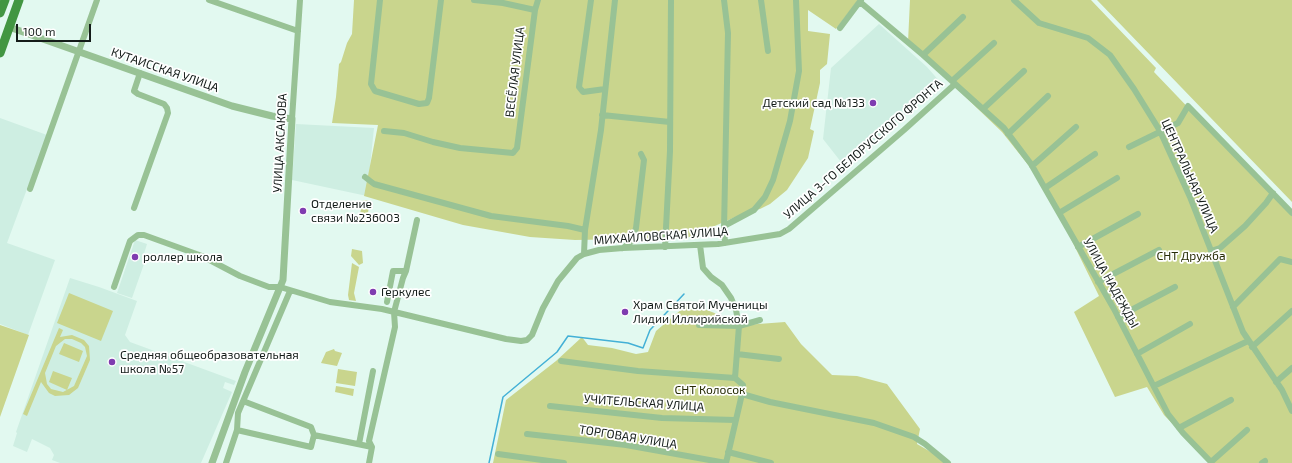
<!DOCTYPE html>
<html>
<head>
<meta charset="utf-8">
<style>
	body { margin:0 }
	#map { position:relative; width:1292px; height:463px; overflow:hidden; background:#e2f9f0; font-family:"Exo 2",sans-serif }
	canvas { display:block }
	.scale { position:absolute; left:16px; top:24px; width:75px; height:18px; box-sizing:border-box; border:2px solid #141c19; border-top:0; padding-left:5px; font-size:12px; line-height:14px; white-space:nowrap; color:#141c19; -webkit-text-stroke:3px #fff; paint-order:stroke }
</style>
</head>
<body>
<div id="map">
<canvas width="1292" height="463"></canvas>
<div class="scale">100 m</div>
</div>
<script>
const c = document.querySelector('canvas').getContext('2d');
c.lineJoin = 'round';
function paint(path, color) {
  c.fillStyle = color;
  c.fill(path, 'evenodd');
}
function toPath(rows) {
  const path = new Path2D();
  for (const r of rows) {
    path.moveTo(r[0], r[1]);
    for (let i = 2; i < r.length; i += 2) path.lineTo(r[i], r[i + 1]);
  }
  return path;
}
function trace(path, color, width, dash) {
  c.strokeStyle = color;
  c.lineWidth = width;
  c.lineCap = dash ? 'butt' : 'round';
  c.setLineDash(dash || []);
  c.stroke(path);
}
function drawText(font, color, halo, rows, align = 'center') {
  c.font = font + ' "Exo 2",sans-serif';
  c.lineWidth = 3.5;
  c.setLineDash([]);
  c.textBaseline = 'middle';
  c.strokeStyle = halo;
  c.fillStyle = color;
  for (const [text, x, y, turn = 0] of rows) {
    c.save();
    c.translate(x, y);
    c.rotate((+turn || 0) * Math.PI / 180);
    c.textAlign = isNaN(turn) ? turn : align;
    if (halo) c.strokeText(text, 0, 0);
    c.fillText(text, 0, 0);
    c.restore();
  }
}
paint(toPath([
	[879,24,927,67,941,83,845,167,823,139,831,68],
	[0,118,47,135,7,243,55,260,28,335,0,324],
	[296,124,374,128,367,196,292,180],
	[135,240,147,244,143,257,142,263,144,264,132,298,117,293],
	[70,278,99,287,137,301,125,335,130,342,236,381,234,385,225,382,223,388,232,392,201,463,60,463,52,460,54,455,50,448,32,439,27,452,13,446,17,433,16,432]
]), '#ceeee2');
paint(toPath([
	[354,0,858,0,836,29,808,10,808,31,830,34,827,64,820,70,820,83,810,129,814,131,808,158,787,190,770,204,760,209,747,212,687,238,575,240,530,237,463,225,364,196,378,125,332,123,336,97,339,64,341,62,347,43,352,34],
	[910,0,1091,0,1156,68,1154,72,1292,216,1292,463,1211,463,1164,415,1147,387,1115,397,1074,312,1099,296,1045,186,1002,132,908,42],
	[1097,0,1292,0,1292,202],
	[363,200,370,201,366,224,358,223],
	[352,249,362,251,363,263,359,265,351,256],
	[352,263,359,267,354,293,356,301,349,300,348,295],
	[69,293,113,311,101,341,57,323],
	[689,303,745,325,785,322,801,344,832,375,857,376,887,384,920,429,917,444,950,463,493,463,506,400,556,361,582,337,588,345,612,348,636,354,648,352,656,331],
	[0,325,29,335,0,417],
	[59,328,63,330,60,337,72,335,84,340,89,346,90,360,78,388,69,395,55,396,49,393,41,382,27,416,23,414],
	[65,339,72,339,81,343,85,347,87,356,74,386,63,392,51,389,47,384,45,373,56,346],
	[64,343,83,351,79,362,59,354],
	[334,349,335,351,342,353,337,366,321,363,326,352],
	[338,369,357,372,355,386,336,383],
	[53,371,72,378,67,390,49,382],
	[336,386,354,389,353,396,335,392]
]), '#c9d58d');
trace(toPath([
	[489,463,503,397,557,352,568,336,628,343,643,348,650,330,684,294]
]), '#43b0d6', 1.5);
trace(toPath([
	[209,0,298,31],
	[380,0,371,84,375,91,419,104,427,103,429,98,441,0],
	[474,0,503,3,535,10],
	[591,0,579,87,583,92,605,89],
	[724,0,728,33,724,229,725,243],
	[761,0,768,51],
	[1014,0,1039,23,1088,38,1110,55,1134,89,1160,131,1190,197,1243,332,1282,390,1292,411],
	[860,2,923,55,1004,128,1031,164,1114,309,1168,414,1183,433,1211,462,1247,430],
	[840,28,861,0],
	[923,55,963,17],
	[952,81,994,43],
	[983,109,1024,71],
	[602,115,670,122],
	[292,119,300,0],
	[384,131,404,133,433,142,460,148,513,153,517,148,535,10,538,0],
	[1008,134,1048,96],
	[1129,147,1178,123,1188,106,1292,213],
	[1032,166,1076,127],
	[365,177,374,184,491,216,568,226,585,230],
	[1045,188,1095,154],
	[30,189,97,0],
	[134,208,168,113,167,108,164,104,138,94,134,91,140,73],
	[1059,213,1117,178],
	[724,226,754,210,765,197,773,180,790,121,799,71,796,0],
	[700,245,703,268,711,277,722,285,731,298,736,310,739,326,735,378,743,385,742,394,726,463],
	[665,247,670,151,671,0],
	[1078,247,1138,214],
	[623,248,632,241,636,228,644,160,641,154],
	[1211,251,1220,248,1245,226,1266,203,1273,193],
	[584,254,585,230,601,130,615,0],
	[1098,282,1159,250],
	[114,287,130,241,138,235,144,235,202,256,240,276,269,287,280,287,330,302,382,309,506,339,521,341,527,340,532,335,543,308,558,281,577,258,584,254,599,250,623,248,718,244,780,234,789,229,904,130,955,84],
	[387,302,393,271,406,271],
	[1233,307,1280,259,1292,262],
	[1118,317,1175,287],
	[699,325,739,326,760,320],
	[1252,347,1292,311],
	[737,354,779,359],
	[1137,354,1190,324],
	[561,361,638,371,735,378],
	[1276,382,1292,368],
	[1154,386,1248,341],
	[742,394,770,402,874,423,914,437,925,444,948,463],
	[550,406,662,418,735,420],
	[1179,428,1231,400],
	[237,430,311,447,314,435,311,427,243,401],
	[527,434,626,445,726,463],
	[314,435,372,447],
	[359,444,373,371],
	[728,452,771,463],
	[498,454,564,463],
	[226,463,237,430,238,413,290,291],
	[369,463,372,447,369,441,395,327,394,312,403,278,406,271,417,220],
	[1262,463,1265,461]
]), '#98c295', 6);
trace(toPath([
	[9,27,232,106,272,116,292,119,283,280,245,372,212,463]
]), '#98c295', 7);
trace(toPath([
	[0,13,5,0],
	[0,53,19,0]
]), '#429642', 9);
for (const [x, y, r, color] of [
	[873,103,4,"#7f3cb0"],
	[303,211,4,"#7f3cb0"],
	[135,257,4,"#7f3cb0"],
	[373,292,4,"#7f3cb0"],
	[625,312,4,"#7f3cb0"],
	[112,362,4,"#7f3cb0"]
]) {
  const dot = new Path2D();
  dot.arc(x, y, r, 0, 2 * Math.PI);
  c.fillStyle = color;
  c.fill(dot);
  trace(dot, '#fff', 1.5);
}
drawText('12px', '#141c19', '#fff', [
	["КУТАИССКАЯ УЛИЦА",165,70,19],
	["ВЕСЁЛАЯ УЛИЦА",515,72,-83],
	["УЛИЦА АКСАКОВА",280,143,-87],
	["УЛИЦА 3-ГО БЕЛОРУССКОГО ФРОНТА",863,149,-41],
	["ЦЕНТРАЛЬНАЯ УЛИЦА",1190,176,66],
	["МИХАЙЛОВСКАЯ УЛИЦА",661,236,-4],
	["УЛИЦА НАДЕЖДЫ",1111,283,61],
	["УЧИТЕЛЬСКАЯ УЛИЦА",644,403,4],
	["ТОРГОВАЯ УЛИЦА",628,437,9]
]);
drawText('12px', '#141c19', '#fff', [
	["Детский сад №133",865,103,"right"],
	["Отделение",311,204],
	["связи №236003",311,218],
	["роллер школа",143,257],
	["Геркулес",381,292],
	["Храм Святой Мученицы",633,305],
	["Лидии Иллирийской",633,319],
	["Средняя общеобразовательная",120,355],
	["школа №57",120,369]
], 'left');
drawText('12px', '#282d07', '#fff', [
	["СНТ Дружба",1191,256],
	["СНТ Колосок",710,390]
]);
</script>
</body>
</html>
